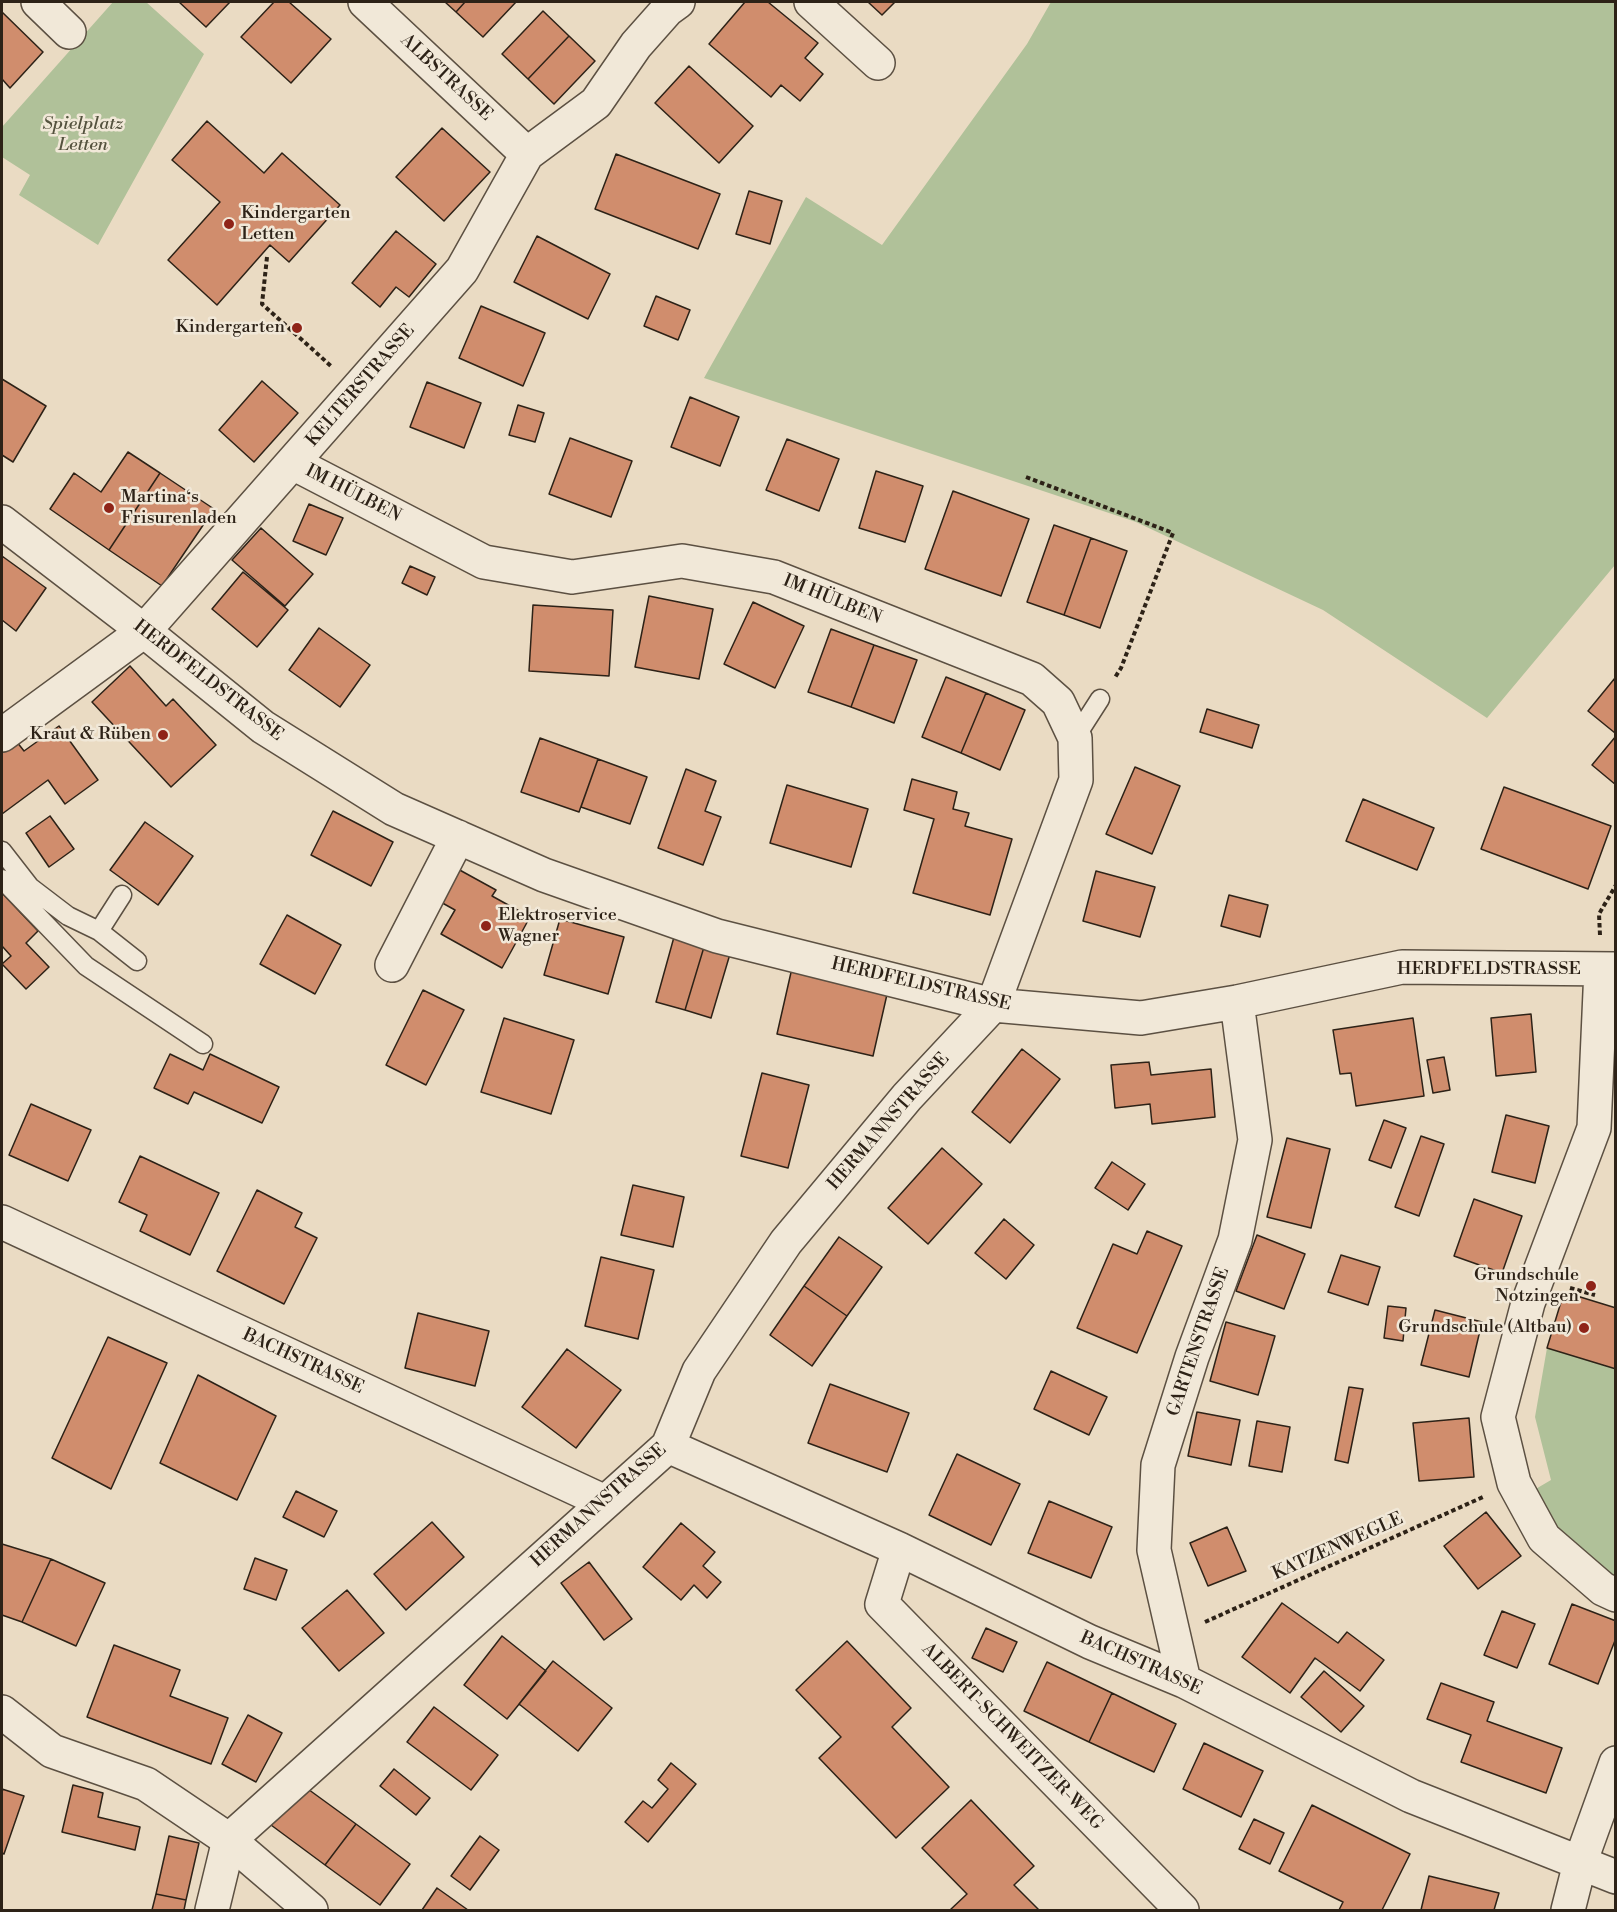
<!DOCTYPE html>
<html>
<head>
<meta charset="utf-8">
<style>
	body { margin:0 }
	#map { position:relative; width:1617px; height:1912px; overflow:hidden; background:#eadbc3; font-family:"Libre Bodoni",serif }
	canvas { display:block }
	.frame { position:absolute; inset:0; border:3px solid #2d2217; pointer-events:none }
</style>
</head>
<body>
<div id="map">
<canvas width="1617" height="1912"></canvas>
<div class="frame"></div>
</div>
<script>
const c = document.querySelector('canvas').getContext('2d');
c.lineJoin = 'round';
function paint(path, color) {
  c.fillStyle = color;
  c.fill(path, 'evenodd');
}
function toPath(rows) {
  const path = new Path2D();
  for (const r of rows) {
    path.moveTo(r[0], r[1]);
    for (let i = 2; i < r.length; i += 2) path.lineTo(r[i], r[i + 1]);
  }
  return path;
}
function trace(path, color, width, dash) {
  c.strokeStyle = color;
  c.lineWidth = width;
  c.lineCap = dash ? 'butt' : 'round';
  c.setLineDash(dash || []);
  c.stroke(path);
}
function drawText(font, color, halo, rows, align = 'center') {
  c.font = font + ' "Libre Bodoni",serif';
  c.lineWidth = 5;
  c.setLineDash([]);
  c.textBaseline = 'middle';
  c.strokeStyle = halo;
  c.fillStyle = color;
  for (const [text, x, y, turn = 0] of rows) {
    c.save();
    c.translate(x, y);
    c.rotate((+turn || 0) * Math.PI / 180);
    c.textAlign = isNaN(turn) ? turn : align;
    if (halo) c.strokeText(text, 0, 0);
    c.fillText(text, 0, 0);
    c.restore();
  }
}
paint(toPath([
	[113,2,146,2,204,54,98,245,19,195,30,175,2,157,2,127],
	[1051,2,1615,2,1615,565,1487,718,1323,610,1136,522,704,378,806,197,882,245,1027,44],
	[1547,1348,1615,1368,1615,1595,1522,1497,1551,1480,1535,1417]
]), '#b0c199');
const building = toPath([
	[179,2,230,2,206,27,179,2],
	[274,2,289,2,331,39,291,83,241,37,274,2],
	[445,2,465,2,456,12,445,2],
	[465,2,516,2,483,37,456,12,465,2],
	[745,2,768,2,818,43,805,58,823,74,800,101,781,85,771,97,709,44,745,2],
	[868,2,895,2,882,15,868,2],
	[543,11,569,36,528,79,502,54,543,11],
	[2,12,43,52,10,88,2,79,2,12],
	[569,36,595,61,554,104,528,79,569,36],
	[689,66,753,126,719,163,655,103,689,66],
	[207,121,264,173,282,153,340,205,289,262,270,245,217,305,168,260,220,202,172,160,207,121],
	[442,128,490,172,444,221,396,177,442,128],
	[616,154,720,194,698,249,595,209,616,154],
	[749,191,782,201,770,244,736,234,749,191],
	[396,231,436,264,409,297,396,287,380,307,352,283,396,231],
	[537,236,610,274,588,319,514,282,537,236],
	[656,296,690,310,678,340,644,326,656,296],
	[481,306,545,333,523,386,459,358,481,306],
	[2,379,46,406,13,462,2,455,2,379],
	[262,381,298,413,254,462,219,430,262,381],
	[427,382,481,403,464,448,410,427,427,382],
	[690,397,739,417,720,466,671,447,690,397],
	[518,405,544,413,535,442,509,435,518,405],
	[570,438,632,461,611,517,549,494,570,438],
	[787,439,839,459,819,511,766,490,787,439],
	[128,452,160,473,109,550,50,509,74,473,101,492,128,452],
	[876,471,923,486,905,542,859,528,876,471],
	[160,473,214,509,162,586,109,550,160,473],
	[953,491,1029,519,1001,596,925,569,953,491],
	[309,504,343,518,326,555,293,541,309,504],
	[1054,525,1091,538,1064,615,1027,602,1054,525],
	[261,528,313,574,285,606,232,560,261,528],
	[1091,538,1127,551,1100,628,1064,615,1091,538],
	[2,556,46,588,16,631,2,620,2,556],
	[410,566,435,577,427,595,402,583,410,566],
	[243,572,288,610,257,647,212,609,243,572],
	[649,596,713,609,699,679,635,667,649,596],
	[753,602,804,626,775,688,724,664,753,602],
	[533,605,613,610,609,676,529,671,533,605],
	[319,628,370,665,340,707,289,670,319,628],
	[831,629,874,645,851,707,808,692,831,629],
	[874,645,917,660,894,723,851,707,874,645],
	[130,666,166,706,173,699,216,745,171,787,92,702,130,666],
	[946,677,986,693,961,753,922,737,946,677],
	[1615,678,1616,733,1615,733,1588,711,1615,678],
	[986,693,1025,710,1000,770,961,753,986,693],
	[1207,709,1259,725,1252,748,1200,732,1207,709],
	[59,726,98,780,65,804,48,780,2,814,2,745,13,737,24,751,59,726],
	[1616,736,1616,785,1592,765,1616,736],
	[540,738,598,759,579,812,521,792,540,738],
	[598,759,647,777,630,824,581,807,598,759],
	[1135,767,1180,786,1152,854,1106,834,1135,767],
	[686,769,716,781,705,811,721,817,703,865,658,848,686,769],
	[912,779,957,792,953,809,969,813,965,826,1012,839,990,915,913,893,934,819,904,810,912,779],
	[787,785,868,809,851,867,770,843,787,785],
	[1504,787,1611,826,1588,889,1481,849,1504,787],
	[1363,799,1434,828,1417,870,1346,841,1363,799],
	[333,811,393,842,371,886,311,855,333,811],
	[50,816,74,849,49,867,26,833,50,816],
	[145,822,193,856,158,905,110,870,145,822],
	[456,868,496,890,492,896,530,917,502,968,441,934,455,910,437,900,456,868],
	[1096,871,1155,887,1140,937,1083,921,1096,871],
	[2,893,38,931,26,943,49,967,26,989,2,964,11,956,2,946,2,893],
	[1229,895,1268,905,1260,937,1221,926,1229,895],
	[287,915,341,945,315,994,260,964,287,915],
	[560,919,624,937,608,994,544,975,560,919],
	[674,937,704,947,685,1010,656,1002,674,937],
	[704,947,730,954,711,1018,685,1010,704,947],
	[792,968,888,990,873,1056,777,1034,792,968],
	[423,990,464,1010,426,1085,386,1065,423,990],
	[1531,1014,1536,1072,1496,1076,1491,1018,1531,1014],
	[504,1018,574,1040,551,1114,481,1092,504,1018],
	[1413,1018,1424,1096,1356,1106,1351,1073,1340,1074,1333,1030,1413,1018],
	[1022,1049,1060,1079,1010,1143,972,1112,1022,1049],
	[170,1054,203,1070,210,1054,279,1087,262,1123,194,1092,188,1104,154,1088,170,1054],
	[1444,1057,1450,1090,1433,1093,1427,1060,1444,1057],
	[1149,1062,1151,1075,1211,1069,1215,1117,1152,1124,1150,1104,1115,1108,1111,1065,1149,1062],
	[762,1073,809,1085,788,1168,741,1156,762,1073],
	[31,1104,91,1130,68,1181,9,1155,31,1104],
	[1506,1115,1549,1126,1535,1183,1492,1172,1506,1115],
	[1384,1120,1406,1128,1391,1168,1369,1160,1384,1120],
	[1421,1136,1444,1144,1419,1216,1395,1207,1421,1136],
	[1287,1138,1330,1149,1311,1228,1267,1217,1287,1138],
	[942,1148,982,1184,928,1244,888,1208,942,1148],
	[140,1156,219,1193,190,1255,140,1231,147,1215,119,1202,140,1156],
	[1112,1162,1145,1184,1128,1210,1095,1188,1112,1162],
	[633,1185,684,1197,673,1247,621,1235,633,1185],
	[257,1190,302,1213,295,1227,317,1238,284,1304,217,1271,257,1190],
	[1474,1199,1522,1216,1502,1273,1454,1256,1474,1199],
	[1004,1219,1034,1245,1006,1279,975,1253,1004,1219],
	[1147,1231,1182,1246,1137,1353,1077,1328,1113,1244,1137,1254,1147,1231],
	[1257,1235,1305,1254,1284,1309,1236,1291,1257,1235],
	[839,1237,882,1267,847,1316,804,1286,839,1237],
	[1341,1255,1380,1267,1368,1305,1328,1292,1341,1255],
	[601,1257,654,1270,638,1339,585,1326,601,1257],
	[804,1286,847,1316,812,1366,770,1335,804,1286],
	[1564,1292,1616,1308,1616,1369,1547,1348,1564,1292],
	[1388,1306,1406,1308,1403,1341,1384,1338,1388,1306],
	[1435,1310,1482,1322,1469,1377,1421,1365,1435,1310],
	[418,1313,489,1331,475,1386,405,1368,418,1313],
	[1226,1322,1275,1336,1258,1395,1210,1381,1226,1322],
	[108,1337,167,1363,111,1489,52,1458,108,1337],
	[567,1349,621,1390,576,1448,522,1407,567,1349],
	[1051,1371,1107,1397,1089,1435,1034,1409,1051,1371],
	[198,1375,276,1416,237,1500,160,1463,198,1375],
	[830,1384,909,1413,887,1472,808,1443,830,1384],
	[1349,1387,1363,1389,1348,1463,1335,1460,1349,1387],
	[1197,1412,1240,1420,1231,1465,1188,1456,1197,1412],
	[1469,1418,1474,1477,1419,1481,1413,1423,1469,1418],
	[1257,1421,1290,1427,1282,1472,1249,1466,1257,1421],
	[957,1454,1020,1484,991,1545,929,1515,957,1454],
	[296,1491,337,1511,324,1537,283,1517,296,1491],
	[1049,1501,1112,1527,1091,1578,1028,1553,1049,1501],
	[1486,1512,1521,1556,1478,1589,1444,1546,1486,1512],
	[432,1522,464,1557,406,1610,374,1574,432,1522],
	[681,1523,715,1552,703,1566,721,1582,707,1598,694,1585,681,1600,643,1567,681,1523],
	[1227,1527,1246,1571,1208,1586,1190,1543,1227,1527],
	[2,1544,51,1559,22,1622,2,1615,2,1544],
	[255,1558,287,1570,276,1600,244,1589,255,1558],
	[51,1559,105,1583,76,1646,22,1622,51,1559],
	[589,1562,632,1619,604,1640,561,1583,589,1562],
	[347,1590,384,1633,339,1671,302,1628,347,1590],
	[1282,1603,1338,1643,1347,1632,1384,1660,1360,1691,1315,1658,1290,1693,1242,1657,1282,1603],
	[1572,1604,1616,1621,1616,1638,1598,1684,1549,1664,1572,1604],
	[1502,1611,1535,1624,1517,1668,1484,1655,1502,1611],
	[986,1628,1017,1642,1003,1672,972,1658,986,1628],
	[502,1636,546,1671,507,1719,464,1685,502,1636],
	[847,1641,911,1708,892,1727,949,1787,896,1838,819,1758,841,1737,796,1690,847,1641],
	[114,1645,180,1670,170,1696,228,1718,211,1764,87,1717,114,1645],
	[553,1661,612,1708,578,1751,519,1704,553,1661],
	[1047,1662,1112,1693,1089,1742,1024,1711,1047,1662],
	[1324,1671,1364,1706,1341,1732,1301,1697,1324,1671],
	[1441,1683,1494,1702,1487,1721,1562,1748,1546,1793,1461,1762,1471,1735,1427,1719,1441,1683],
	[1112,1693,1176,1724,1154,1772,1089,1742,1112,1693],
	[434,1707,498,1755,471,1790,407,1742,434,1707],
	[248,1715,282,1733,256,1782,222,1764,248,1715],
	[1204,1743,1263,1771,1241,1817,1183,1789,1204,1743],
	[671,1763,696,1784,648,1842,625,1822,643,1801,652,1808,668,1789,658,1780,671,1763],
	[394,1769,430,1798,416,1815,380,1786,394,1769],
	[301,1784,356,1824,325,1865,271,1825,301,1784],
	[73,1785,103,1793,98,1817,140,1827,135,1850,62,1832,73,1785],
	[2,1789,24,1796,4,1854,2,1853,2,1789],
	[971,1800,1034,1866,1014,1885,1039,1910,950,1910,967,1894,922,1848,971,1800],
	[1312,1805,1410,1854,1382,1910,1339,1910,1343,1902,1279,1871,1312,1805],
	[1254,1819,1284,1833,1270,1864,1239,1849,1254,1819],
	[356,1824,410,1864,380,1905,325,1865,356,1824],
	[169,1836,199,1843,186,1900,156,1894,169,1836],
	[480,1836,499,1850,470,1890,451,1876,480,1836],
	[1429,1876,1499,1893,1494,1910,1421,1910,1429,1876],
	[437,1888,468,1910,422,1910,437,1888],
	[156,1894,186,1900,184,1910,152,1910,156,1894]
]);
paint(building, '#d08d6d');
trace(building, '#2d2217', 1.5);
const service = toPath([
	[1075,738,1100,699],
	[2,851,30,887,68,916,99,931,122,895],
	[2,879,86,966,203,1044],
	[99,931,137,961]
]);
const minor = toPath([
	[38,2,69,32],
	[365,2,527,154],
	[811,2,878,63],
	[2,522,144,631,263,727,394,809,544,875,717,936,993,1005,1141,1018,1237,1002,1402,967,1616,969],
	[2,735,144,631,462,270,527,154,596,103,636,45,667,10,678,2],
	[392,965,458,837],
	[1601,969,1594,1128,1528,1303,1498,1417,1514,1483,1544,1538,1603,1589,1616,1595],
	[2,1222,605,1502],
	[668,1446,899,1549,1090,1642,1184,1681,1411,1796,1616,1877],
	[899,1549,882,1604,1182,1910],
	[1184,1681,1154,1550,1158,1465,1192,1357,1235,1240,1255,1140,1237,1002],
	[212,1910,229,1840,668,1446,699,1371,786,1242,907,1097,993,1005,1076,780,1075,738,1058,702,1032,679,774,577,682,561,572,577,484,562,293,463],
	[1568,1910,1580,1863,1616,1763]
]);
const tertiary = toPath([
	[2,1712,52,1751,146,1784,229,1840,311,1910]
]);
trace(service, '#5c5042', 21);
trace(minor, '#5c5042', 36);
trace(tertiary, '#5c5042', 36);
trace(toPath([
	[267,257,262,304,331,366],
	[1026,477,1173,533,1121,668,1114,679],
	[1600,935,1599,914,1616,885],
	[1570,1288,1595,1295],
	[1205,1622,1483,1497]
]), '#2d2217', 4, [4.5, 3]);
trace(service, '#f1e8d8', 18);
trace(minor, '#f1e8d8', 33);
trace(tertiary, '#f1e8d8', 33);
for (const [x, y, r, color] of [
	[229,224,6,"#8f2418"],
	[297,328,6,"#8f2418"],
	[109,508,6,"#8f2418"],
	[163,735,6,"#8f2418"],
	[486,926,6,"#8f2418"],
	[1591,1286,6,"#8f2418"],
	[1584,1328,6,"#8f2418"]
]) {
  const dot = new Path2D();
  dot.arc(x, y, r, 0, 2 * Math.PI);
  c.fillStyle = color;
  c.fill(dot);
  trace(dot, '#f1e8d8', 2);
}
drawText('18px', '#2d2217', '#f1e8d8', [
	["ALBSTRASSE",446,78,43],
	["KELTERSTRASSE",361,386,-49],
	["IM HÜLBEN",353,494,27],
	["IM HÜLBEN",832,600,22],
	["HERDFELDSTRASSE",208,681,38],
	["HERDFELDSTRASSE",1489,970],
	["HERDFELDSTRASSE",921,985,13],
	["HERMANNSTRASSE",889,1122,-49],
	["GARTENSTRASSE",1199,1342,-71],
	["BACHSTRASSE",303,1362,25],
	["HERMANNSTRASSE",599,1506,-42],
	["KATZENWEGLE",1338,1547,-24],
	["BACHSTRASSE",1141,1664,24],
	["ALBERT-SCHWEITZER-WEG",1012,1737,46]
]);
drawText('italic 18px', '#54523e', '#f1e8d8', [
	["Spielplatz",83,125],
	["Letten",83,146]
]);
drawText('18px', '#2d2217', '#f1e8d8', [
	["Kindergarten",241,214,"left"],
	["Letten",241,235,"left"],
	["Kindergarten",285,328],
	["Martina‘s",121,498,"left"],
	["Frisurenladen",121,519,"left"],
	["Kraut & Rüben",151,735],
	["Elektroservice",498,916,"left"],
	["Wagner",498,937,"left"],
	["Grundschule",1579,1276],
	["Notzingen",1579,1297],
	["Grundschule (Altbau)",1572,1328]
], 'right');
</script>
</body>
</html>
